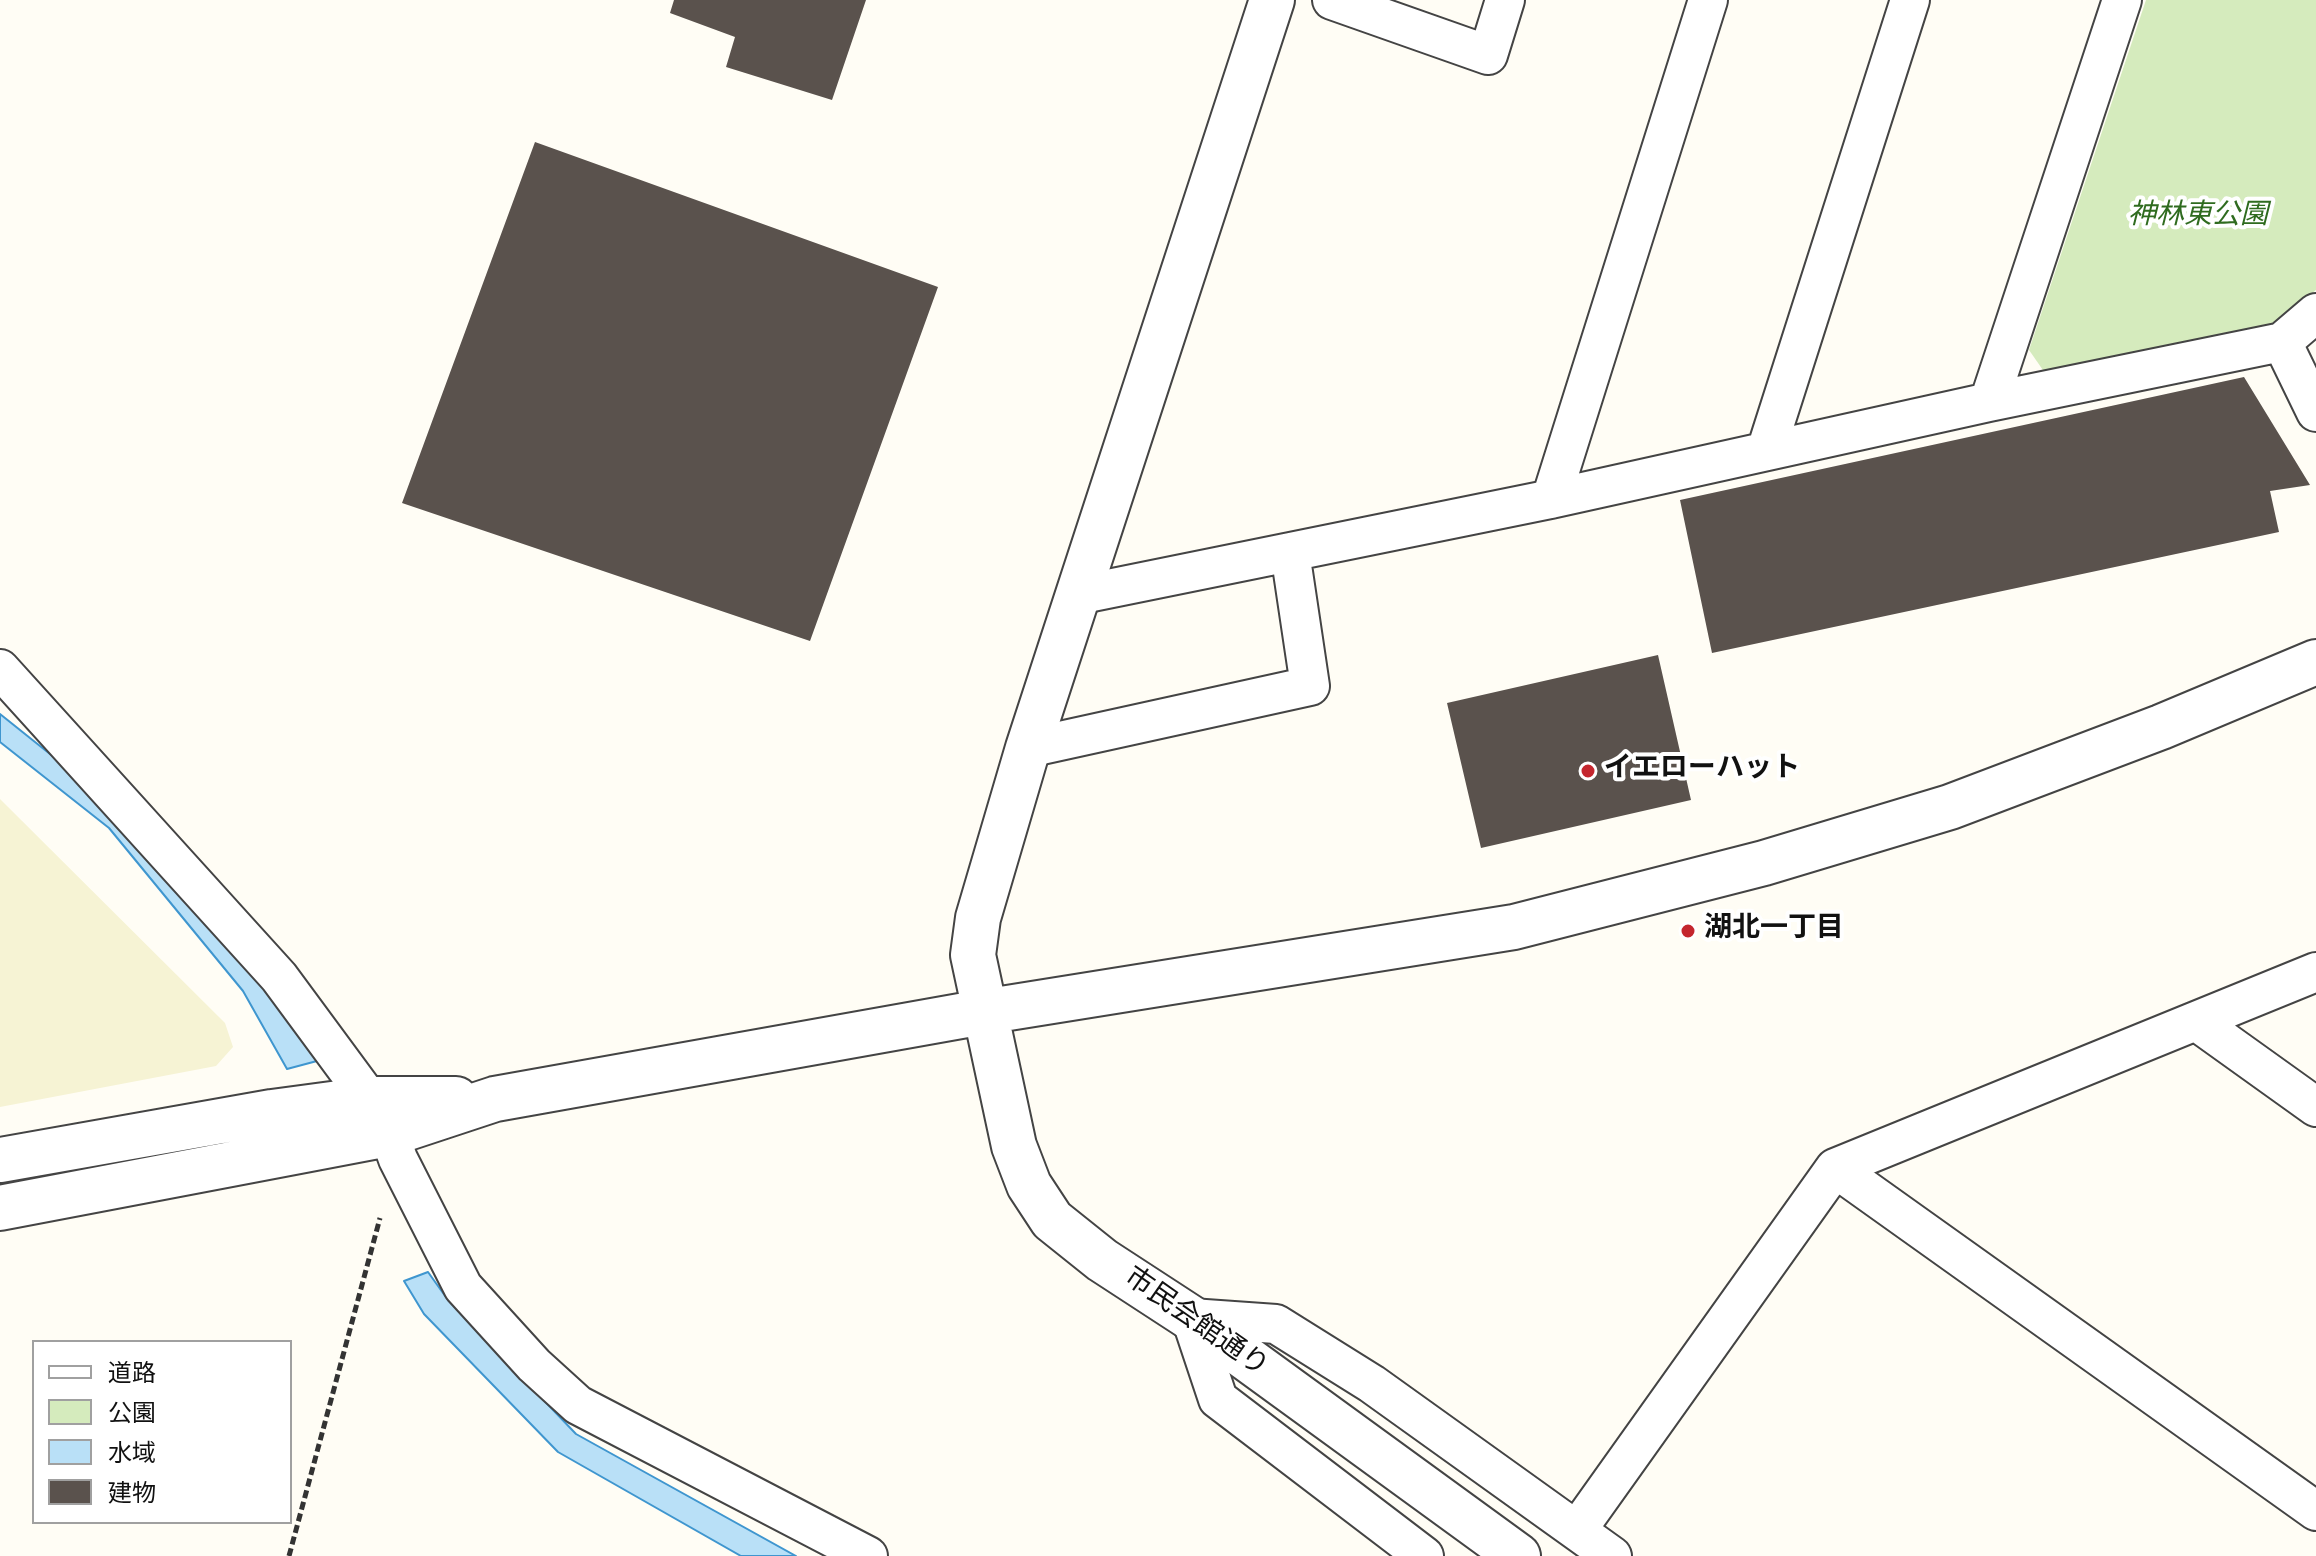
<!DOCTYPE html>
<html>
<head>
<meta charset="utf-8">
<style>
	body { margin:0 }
	#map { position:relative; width:2316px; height:1556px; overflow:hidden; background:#fffdf5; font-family:Spectral,"Noto Sans JP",serif }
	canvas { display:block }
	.legend { position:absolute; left:32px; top:1340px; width:260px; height:184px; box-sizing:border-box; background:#fff; border:2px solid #a0a0a0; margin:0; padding:10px 14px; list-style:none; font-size:24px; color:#111 }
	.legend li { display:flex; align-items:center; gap:16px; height:40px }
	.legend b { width:40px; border:2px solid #a0a0a0 }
</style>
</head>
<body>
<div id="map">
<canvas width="2316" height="1556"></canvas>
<ul class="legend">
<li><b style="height:10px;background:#fff"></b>道路</li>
<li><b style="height:22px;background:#d5ebbd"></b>公園</li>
<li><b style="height:22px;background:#b9e0f7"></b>水域</li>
<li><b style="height:22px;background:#5a524d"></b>建物</li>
</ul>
</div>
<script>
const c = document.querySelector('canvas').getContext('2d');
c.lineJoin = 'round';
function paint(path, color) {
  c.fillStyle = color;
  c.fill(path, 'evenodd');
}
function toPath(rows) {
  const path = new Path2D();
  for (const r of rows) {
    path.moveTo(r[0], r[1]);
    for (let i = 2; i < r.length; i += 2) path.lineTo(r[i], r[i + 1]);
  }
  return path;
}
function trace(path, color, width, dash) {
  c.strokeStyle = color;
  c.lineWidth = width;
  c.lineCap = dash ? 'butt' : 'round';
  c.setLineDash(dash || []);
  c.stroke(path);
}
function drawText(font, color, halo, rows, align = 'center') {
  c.font = font + ' Spectral,"Noto Sans JP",serif';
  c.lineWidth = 8;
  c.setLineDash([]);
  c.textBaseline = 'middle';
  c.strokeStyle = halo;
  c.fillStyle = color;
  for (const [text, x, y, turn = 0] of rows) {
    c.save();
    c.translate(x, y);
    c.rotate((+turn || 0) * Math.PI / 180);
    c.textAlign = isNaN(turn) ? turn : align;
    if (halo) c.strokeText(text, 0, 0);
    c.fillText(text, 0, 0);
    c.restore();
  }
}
paint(toPath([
	[0,799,225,1023,233,1047,216,1066,0,1107]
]), '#f6f3d4');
paint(toPath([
	[2146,0,2316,0,2316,290,2277,323,2045,373,2029,350]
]), '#d5ebbd');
const water = toPath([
	[0,714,120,810,270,985,317,1061,287,1069,243,991,109,828,0,742,0,714],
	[428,1272,448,1300,576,1434,796,1556,741,1556,558,1452,424,1314,404,1281,428,1272]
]);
paint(water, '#b9e0f7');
trace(water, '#3f96cf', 2);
paint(toPath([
	[674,0,866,0,832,100,726,67,735,37,670,13],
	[535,142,938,287,810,641,402,503],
	[2244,377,2310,485,2270,491,2279,532,1712,653,1680,500],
	[1658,655,1691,800,1481,848,1447,703]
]), '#5a524d');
const minor = toPath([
	[1332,0,1488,55,1505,0],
	[2282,342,2316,412],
	[1989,402,2122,0],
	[1766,451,1910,0],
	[1551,499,1708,0],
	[1078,595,1551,499,1989,402,2282,342,2316,313],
	[0,669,279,977,369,1099],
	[1028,748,1310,686,1290,552],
	[2196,1021,2316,1107],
	[389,1134,398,1159,463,1287,534,1365,578,1405,868,1556],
	[1835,1168,2316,1511],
	[1577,1530,1835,1168,2316,972],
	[1424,1556,1218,1399,1191,1318,1276,1324,1372,1384,1612,1556]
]);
const tertiary = toPath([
	[1272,0,1028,748,978,918,973,955,1014,1146,1029,1185,1052,1220,1102,1260,1191,1318,1518,1556],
	[0,1160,272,1112,369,1099,456,1099],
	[0,1208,389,1134,495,1099,983,1012,1514,927,1764,863,1950,807,2161,727,2316,662]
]);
trace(minor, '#444', 42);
trace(tertiary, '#444', 48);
trace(toPath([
	[289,1556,380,1218]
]), '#333', 5, [8, 4]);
trace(minor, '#fff', 38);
trace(tertiary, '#fff', 44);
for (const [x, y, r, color] of [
	[1588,771,8,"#c4262e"],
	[1688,931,8,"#c4262e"]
]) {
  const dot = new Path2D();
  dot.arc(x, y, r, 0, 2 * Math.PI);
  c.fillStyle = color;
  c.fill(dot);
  trace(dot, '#fff', 3);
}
drawText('italic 28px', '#2f6b1f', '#fff', [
	["神林東公園",2198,218]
]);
drawText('bold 28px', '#111', '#fff', [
	["イエローハット",1604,771],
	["湖北一丁目",1704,931]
], 'left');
drawText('28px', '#111', '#fff', [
	["市民会館通り",1195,1324,35]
]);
</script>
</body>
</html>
